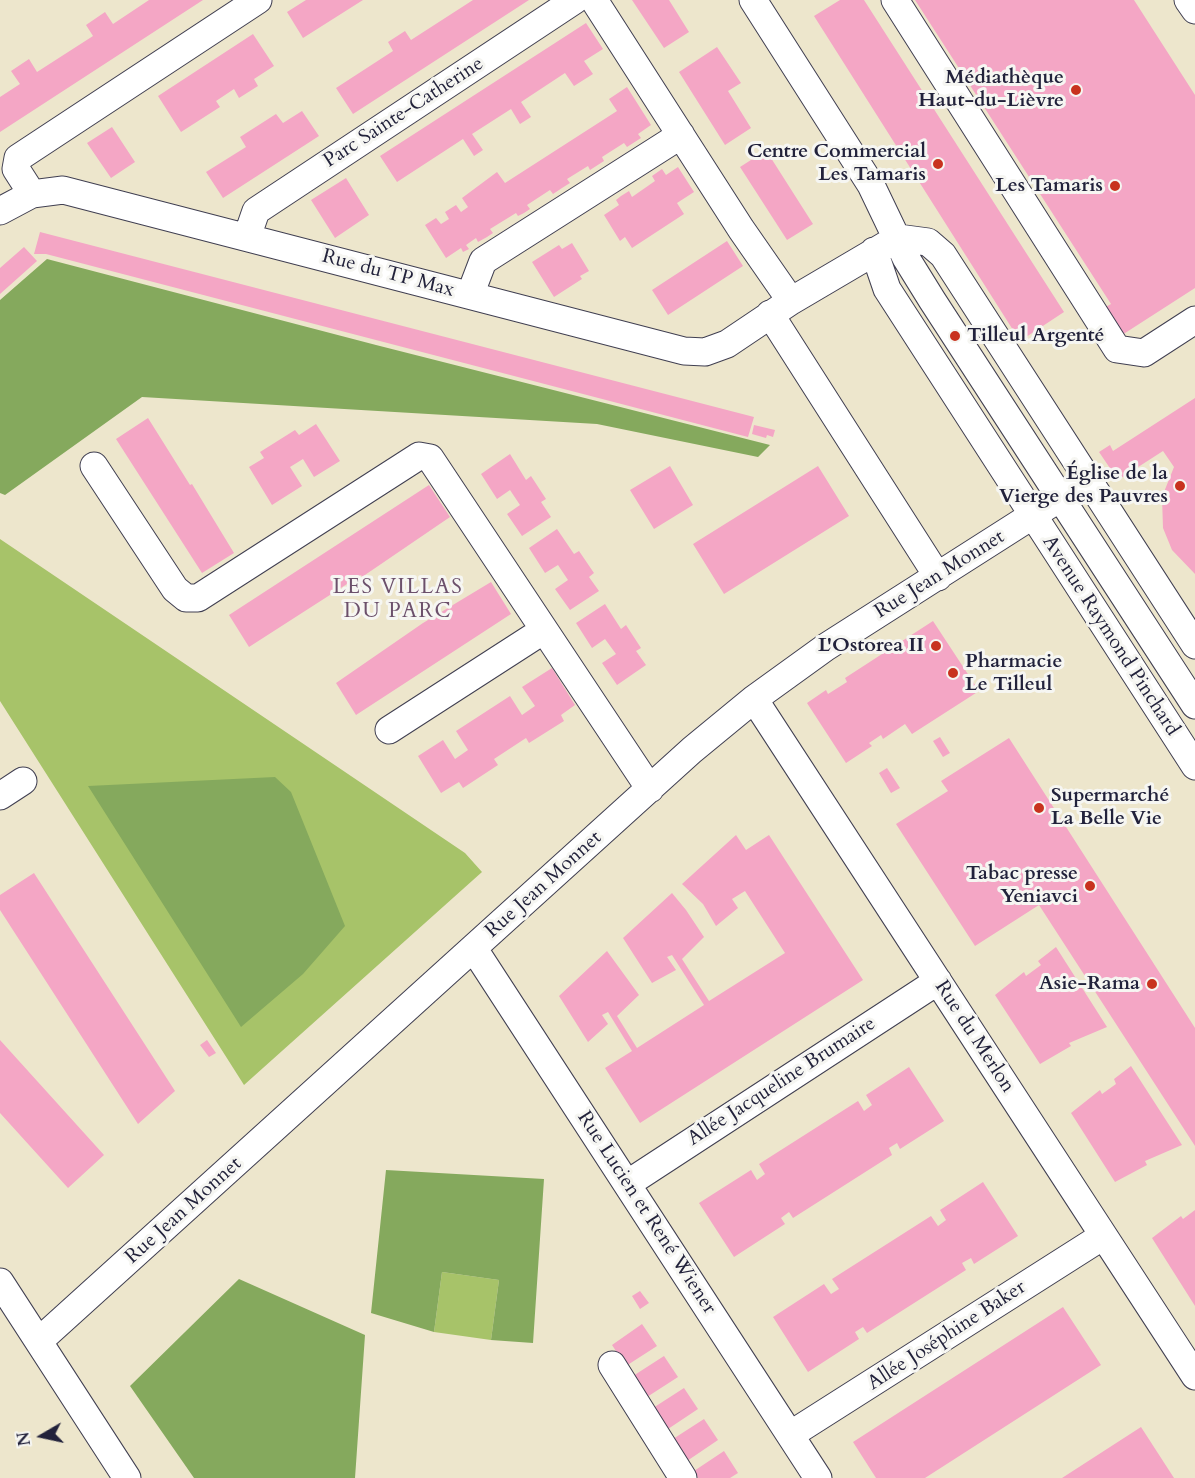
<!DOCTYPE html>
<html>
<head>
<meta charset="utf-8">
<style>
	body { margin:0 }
	#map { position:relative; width:1195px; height:1478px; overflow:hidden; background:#ede6cc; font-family:Cardo,serif }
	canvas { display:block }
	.north { position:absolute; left:12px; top:1406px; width:60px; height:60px; -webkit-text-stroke:4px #f6f6f2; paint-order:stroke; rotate:261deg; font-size:16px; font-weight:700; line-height:24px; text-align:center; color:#22223b }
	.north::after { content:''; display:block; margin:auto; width:21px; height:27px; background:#22223b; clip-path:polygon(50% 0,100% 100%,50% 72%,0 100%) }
</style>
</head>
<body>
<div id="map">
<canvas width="1195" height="1478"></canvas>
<div class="north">N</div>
</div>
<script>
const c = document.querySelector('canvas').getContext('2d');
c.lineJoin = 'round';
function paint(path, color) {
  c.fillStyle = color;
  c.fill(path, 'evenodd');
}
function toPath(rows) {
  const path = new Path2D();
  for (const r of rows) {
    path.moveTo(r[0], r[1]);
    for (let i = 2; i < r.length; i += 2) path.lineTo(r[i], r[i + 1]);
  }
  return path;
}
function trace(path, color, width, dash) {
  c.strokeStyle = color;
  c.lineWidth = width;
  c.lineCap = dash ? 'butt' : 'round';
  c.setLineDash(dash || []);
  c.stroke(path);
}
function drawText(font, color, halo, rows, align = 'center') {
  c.font = font + ' Cardo,serif';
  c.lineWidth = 6;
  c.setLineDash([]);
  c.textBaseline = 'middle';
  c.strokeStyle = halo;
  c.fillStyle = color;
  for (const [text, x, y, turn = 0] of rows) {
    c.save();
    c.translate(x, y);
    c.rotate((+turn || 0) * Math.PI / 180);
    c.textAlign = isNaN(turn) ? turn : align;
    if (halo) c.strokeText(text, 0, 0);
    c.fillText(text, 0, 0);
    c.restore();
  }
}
paint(toPath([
	[0,539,465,853,482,872,244,1085,0,701],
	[442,1272,499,1280,491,1340,434,1332]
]), '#a7c369');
paint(toPath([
	[47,259,376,345,770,445,758,457,597,424,142,397,5,495,0,493,0,300],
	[275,777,291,792,345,926,303,974,241,1027,88,786],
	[386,1170,544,1179,533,1343,491,1340,499,1280,442,1272,434,1332,371,1313],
	[239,1279,365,1335,355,1478,194,1478,130,1386]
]), '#85a95d');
paint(toPath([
	[149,0,203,0,0,132,0,97,20,84,11,71,29,59,37,72,93,36,86,25,105,12,113,24],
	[306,0,363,0,303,38,287,12],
	[473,0,529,0,353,114,336,88,393,51,388,42,405,31,411,40],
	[632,0,669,0,689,32,664,48],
	[840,0,864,0,1064,312,1020,341,814,16],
	[915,0,1134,0,1195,95,1195,288,1122,335,1104,308,1111,304],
	[586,23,603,49,584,61,593,74,574,86,565,73,521,102,531,117,520,124,511,109,472,134,483,150,474,156,463,139,397,182,380,156],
	[253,34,274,66,254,79,258,86,239,98,234,89,216,101,220,107,181,132,158,96],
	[717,47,741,83,728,91,751,128,725,145,679,72],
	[627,87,651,125,638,134,641,138,627,147,624,143,602,157,604,161,590,170,588,166,567,179,570,183,562,188,553,194,550,190,527,205,530,209,524,213,518,216,516,213,490,229,493,233,487,237,478,242,476,238,466,245,469,249,463,252,461,248,446,258,425,225,436,218,441,224,449,219,445,212,456,205,461,212,468,207,462,198,497,172,505,183,617,111,609,99],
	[302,111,319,136,223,198,206,172,246,147,240,137,276,114,283,123],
	[112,127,135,162,111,178,87,143],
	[776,144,781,152,771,158,813,224,787,240,740,167],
	[678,167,694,192,677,203,684,214,632,248,625,237,620,241,604,215,619,205,616,200,621,196,629,191,632,197,655,181,652,176,662,169,666,175],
	[346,178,369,215,335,238,311,200],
	[40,232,754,417,748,437,46,254,34,254],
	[727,241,743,266,668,315,652,290],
	[572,243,589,271,580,276,582,279,554,297,532,262,559,245,562,249],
	[24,247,37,261,0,294,0,268],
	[1195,398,1195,574,1172,550,1163,528,1162,497,1174,467,1163,451,1118,480,1099,452,1110,445,1113,451],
	[148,418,190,485,192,484,234,553,202,573,116,439],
	[316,424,340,461,314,477,303,459,290,467,302,486,272,505,249,467,264,458,260,452,295,430,299,435],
	[754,425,775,430,773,437,767,435,766,438,752,434],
	[510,454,526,480,531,476,546,499,541,502,551,517,522,536,507,514,520,505,510,490,497,499,481,474],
	[670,466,693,505,654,529,630,490],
	[818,466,849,516,724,594,693,544],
	[429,485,450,517,362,577,361,575,249,647,229,615],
	[557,529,574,554,579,551,594,573,589,577,599,591,570,610,555,589,568,580,558,565,545,573,529,548],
	[491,582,511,614,356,715,336,683,423,623],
	[605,604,621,629,626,625,641,648,636,651,646,665,617,685,602,663,616,654,605,639,592,648,576,623],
	[933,621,979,691,912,734,905,724,883,739,881,735,869,743,872,746,846,763,807,703,826,690,828,694,847,682,845,678],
	[552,668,575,705,561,715,564,721,529,743,526,738,494,759,498,765,463,788,459,782,441,793,418,756,443,740,455,759,468,750,456,731,510,696,522,715,535,706,522,687],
	[940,737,950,753,943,757,933,741],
	[1009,738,1195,1028,1195,1146,1039,905,975,946,896,824,948,791,941,781],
	[887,768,900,788,891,793,879,773],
	[736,835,746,850,769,835,863,980,640,1123,605,1068,632,1051,608,1012,602,1015,608,1024,588,1042,559,996,607,951,639,995,617,1016,637,1048,704,1005,672,955,667,957,676,970,652,983,623,938,672,893,686,910,704,937,682,959,709,1001,785,953,745,891,732,899,738,908,716,926,703,904,682,884],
	[34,873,175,1091,138,1124,0,910,0,895],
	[1056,947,1107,1027,1069,1043,1071,1046,1040,1064,995,995,1024,972,1026,976,1041,965,1038,961],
	[0,1040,104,1155,68,1188,0,1113],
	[207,1040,216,1053,209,1057,200,1045],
	[1131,1066,1182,1145,1145,1161,1147,1165,1115,1182,1071,1113,1100,1090,1102,1094,1116,1084,1114,1079],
	[909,1067,944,1121,900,1149,897,1143,889,1148,892,1155,793,1218,789,1212,781,1218,785,1224,734,1257,699,1203,751,1170,757,1180,765,1174,759,1164,858,1101,864,1111,872,1105,866,1095],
	[983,1182,1018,1236,974,1264,971,1258,962,1263,966,1270,867,1333,863,1327,855,1332,859,1339,808,1372,773,1317,824,1284,831,1294,839,1289,832,1279,931,1216,938,1226,946,1220,940,1210],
	[1195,1210,1195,1306,1152,1238,1181,1216,1183,1219],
	[640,1291,649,1303,640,1309,632,1296],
	[1063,1307,1101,1365,925,1478,876,1478,853,1442],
	[642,1324,657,1346,626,1366,612,1345],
	[664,1356,678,1377,647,1397,633,1376],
	[684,1388,698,1409,668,1429,653,1408],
	[704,1419,718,1440,687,1461,673,1439],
	[1141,1427,1174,1478,1062,1478],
	[724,1451,738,1473,730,1478,698,1478,694,1471]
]), '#f4a6c5');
const minor = toPath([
	[594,0,741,229,791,301],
	[753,0,871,185,906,258,932,300,1195,705],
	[895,0,1117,349,1144,353,1195,320],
	[1188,0,1195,10],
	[32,194,16,169,18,158,258,0],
	[0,211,32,194,63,190,684,351,705,352,727,344,791,301,898,238,928,242,943,255,1195,645],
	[247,237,256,211,575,0],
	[874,251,887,289,1195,766],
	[470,295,483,261,681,135],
	[770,314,938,577],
	[94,466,175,589,186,598,198,598,419,456,430,458,650,789],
	[754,699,1195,1376],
	[389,730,544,630],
	[0,796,23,781],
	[474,949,818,1478],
	[627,1184,938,981],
	[0,1282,127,1478],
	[39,1341,692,750,754,699,826,647,1088,480],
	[612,1365,683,1478],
	[790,1435,1103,1236]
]);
trace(minor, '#403f51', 29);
trace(minor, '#fff', 27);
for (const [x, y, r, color] of [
	[1076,90,6,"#c8321e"],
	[938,164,6,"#c8321e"],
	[1115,186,6,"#c8321e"],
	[955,336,6,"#c8321e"],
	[1180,486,6,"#c8321e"],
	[936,646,6,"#c8321e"],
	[953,673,6,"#c8321e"],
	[1039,808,6,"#c8321e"],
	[1090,886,6,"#c8321e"],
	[1152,984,6,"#c8321e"]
]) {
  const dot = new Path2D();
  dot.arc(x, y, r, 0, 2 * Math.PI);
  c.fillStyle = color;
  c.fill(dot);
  trace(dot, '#f6f6f2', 2);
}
drawText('bold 20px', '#22223b', '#f6f6f2', [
	["Médiathèque",1064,78],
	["Haut-du-Lièvre",1064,101],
	["Centre Commercial",926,152],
	["Les Tamaris",926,175],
	["Les Tamaris",1103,186],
	["Tilleul Argenté",967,336,"left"],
	["Église de la",1168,474],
	["Vierge des Pauvres",1168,497],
	["L'Ostorea II",924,646],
	["Pharmacie",965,662,"left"],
	["Le Tilleul",965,685,"left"],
	["Supermarché",1051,796,"left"],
	["La Belle Vie",1051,819,"left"],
	["Tabac presse",1078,874],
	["Yeniavci",1078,897],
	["Asie-Rama",1140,984]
], 'right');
drawText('20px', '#22223b', '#f6f6f2', [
	["Parc Sainte-Catherine",404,113,-33],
	["Rue du TP Max",388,274,15],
	["Rue Jean Monnet",940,575,-32],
	["Avenue Raymond Pinchard",1110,636,57],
	["Rue Jean Monnet",544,885,-42],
	["Rue du Merlon",974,1037,57],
	["Allée Jacqueline Brumaire",782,1082,-33],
	["Rue Jean Monnet",184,1211,-42],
	["Rue Lucien et René Wiener",646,1213,57],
	["Allée Joséphine Baker",947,1336,-33]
]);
c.letterSpacing = '1.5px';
drawText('21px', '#6c506b', '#f6f6f2', [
	["LES VILLAS",398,588],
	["DU PARC",398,612]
]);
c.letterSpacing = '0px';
</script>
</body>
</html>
